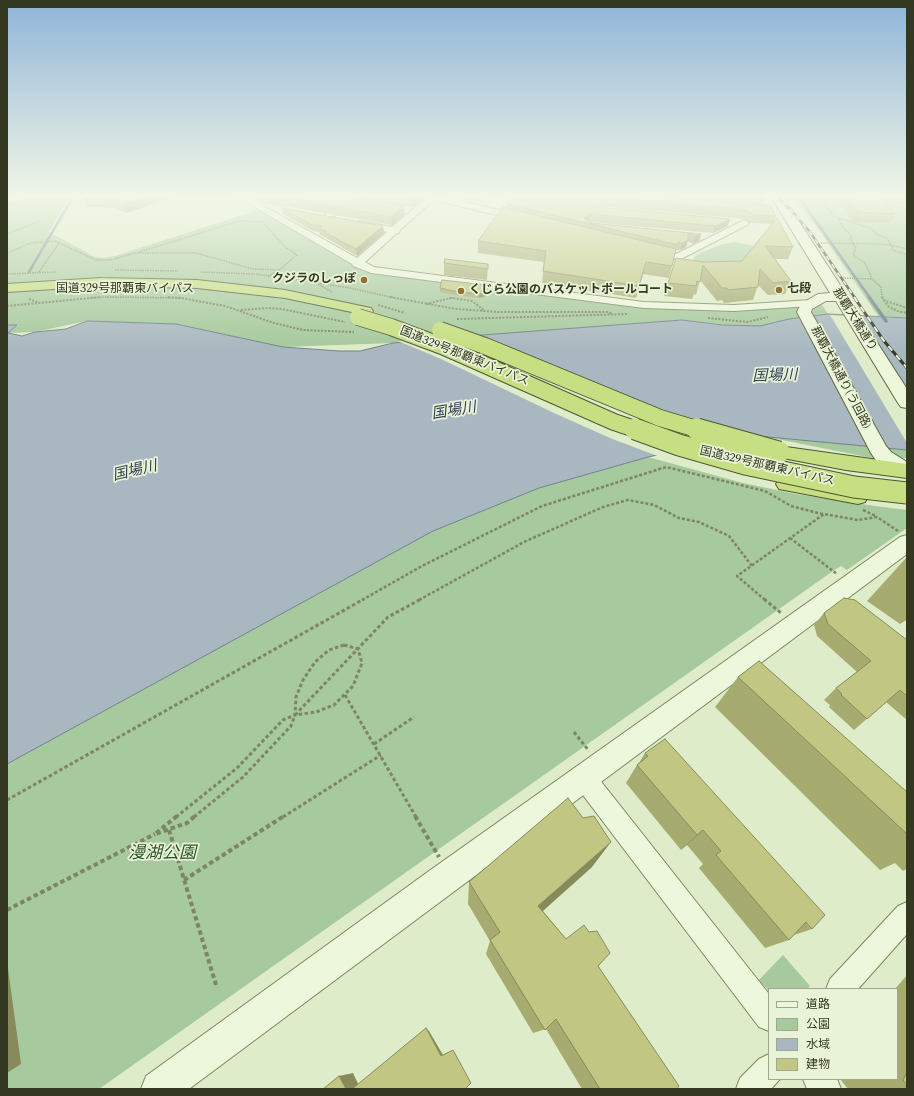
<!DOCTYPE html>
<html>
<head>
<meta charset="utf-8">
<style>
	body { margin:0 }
	#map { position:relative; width:914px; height:1096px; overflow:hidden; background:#dfecc9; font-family:Spectral,"Noto Sans JP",serif }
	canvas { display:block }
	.frame { position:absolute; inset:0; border:8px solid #353821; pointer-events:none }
	.legend { position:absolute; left:768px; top:988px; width:130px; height:92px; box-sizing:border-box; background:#e9f3d8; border:1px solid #a1a88f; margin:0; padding:5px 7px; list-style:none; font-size:12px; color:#353821 }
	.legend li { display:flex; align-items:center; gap:8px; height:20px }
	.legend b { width:20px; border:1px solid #a1a88f }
</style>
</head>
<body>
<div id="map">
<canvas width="914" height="1096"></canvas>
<div class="frame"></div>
<ul class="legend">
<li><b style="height:5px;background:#edf7dc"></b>道路</li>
<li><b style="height:11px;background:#a6c99d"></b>公園</li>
<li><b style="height:11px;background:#a9b7c0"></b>水域</li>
<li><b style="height:11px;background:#c1c782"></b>建物</li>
</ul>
</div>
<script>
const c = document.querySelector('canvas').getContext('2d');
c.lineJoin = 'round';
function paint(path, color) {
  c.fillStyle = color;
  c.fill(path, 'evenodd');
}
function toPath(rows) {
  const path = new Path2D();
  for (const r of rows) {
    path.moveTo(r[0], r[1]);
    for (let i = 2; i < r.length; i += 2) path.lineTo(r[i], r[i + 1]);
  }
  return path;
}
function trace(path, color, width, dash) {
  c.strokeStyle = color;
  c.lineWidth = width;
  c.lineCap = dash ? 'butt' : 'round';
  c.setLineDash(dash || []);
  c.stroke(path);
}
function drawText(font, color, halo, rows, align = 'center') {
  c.font = font + ' Spectral,"Noto Sans JP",serif';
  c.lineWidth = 3.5;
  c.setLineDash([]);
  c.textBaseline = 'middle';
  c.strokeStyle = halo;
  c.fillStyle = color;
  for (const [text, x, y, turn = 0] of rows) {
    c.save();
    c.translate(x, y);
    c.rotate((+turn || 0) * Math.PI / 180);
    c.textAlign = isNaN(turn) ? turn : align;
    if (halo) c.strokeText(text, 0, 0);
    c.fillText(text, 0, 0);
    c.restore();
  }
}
paint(toPath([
	[41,195,70,195,49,232,95,257,104,258,115,256,258,210,364,272,637,306,739,311,822,305,828,314,777,322,760,326,747,327,682,320,393,343,283,347,176,324,145,323,87,321,35,332,7,333,7,204],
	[790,195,907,195,907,318,878,316,817,227],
	[735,242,754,246,755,249,741,264,692,262,695,256,703,252,723,244],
	[772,438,844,443,907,450,907,456,906,458,893,460,882,460],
	[648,457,743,483,796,494,875,506,907,510,907,528,847,570,841,566,833,571,99,1089,7,1089,7,764,433,531,539,488],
	[783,955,810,986,807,989,769,989,769,991,759,980]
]), '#a6c99d');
const water = toPath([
	[828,314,907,318,907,450,747,435,648,457,539,488,433,531,7,764,7,325,17,325,8,333,22,336,35,332,66,329,87,321,176,324,283,347,339,351,360,351,393,343,482,335,682,320,723,325,760,326,789,319,828,314]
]);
paint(water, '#a9b7c0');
trace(water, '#70818e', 1);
paint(toPath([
	[830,315,859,317,907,390,907,443],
	[473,334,648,407,746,437,660,457,610,438,554,413,441,359,398,341]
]), '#dfecc9');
trace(toPath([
	[798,196,870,298],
	[29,272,74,195]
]), '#70818e', 2.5);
trace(toPath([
	[869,297,886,321]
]), '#70818e', 3.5);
const minor = toPath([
	[234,195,244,195,357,258,387,232,357,226,355,224,357,222,360,221,392,227,426,198,422,195,437,195,524,216,526,218,521,221,434,200,400,230,399,233,396,234,365,262,374,267,644,302,734,305,811,300,817,303,811,306,734,311,644,308,371,273,353,266,352,264,234,195],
	[351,195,360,195,330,220,324,220,322,218,324,216,351,195],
	[640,195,648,195,645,247,640,250,635,247,640,195],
	[744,220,749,223,747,225,681,259,673,259,649,253,648,251,653,248,676,254,744,220],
	[584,767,592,770,769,994,769,1031,759,1027,576,786,573,778,576,770,584,767],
	[907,902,907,934,858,989,826,989,830,979,898,906,907,902],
	[769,1054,769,1079,780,1079,771,1089,736,1089,740,1078,759,1059,769,1054],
	[803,1079,837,1079,841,1089,807,1089,803,1079]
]);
const tertiary = toPath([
	[16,195,33,195,32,197,7,204,7,198,16,195],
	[907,535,907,554,189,1089,141,1089,146,1076,429,871,900,537,907,535]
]);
const secondary = toPath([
	[770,195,782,195,907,389,907,408,901,407,898,403,836,301,826,301,812,309,811,312,886,446,891,452,907,462,907,477,900,475,877,462,871,453,797,312,801,304,818,294,830,293,770,195]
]);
const trunk = toPath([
	[101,278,197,280,285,290,366,307,371,308,373,311,371,314,366,315,285,298,197,288,101,286,7,292,7,284,101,278],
	[779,446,907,464,907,478,846,470,772,456,769,452,772,448,779,446],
	[786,477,858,490,865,492,868,497,865,502,858,504,779,489,776,484,779,479,786,477]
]);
trace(minor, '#7e865f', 2);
trace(tertiary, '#7e865f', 2);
trace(secondary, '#626842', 2);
trace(trunk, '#505532', 2);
trace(toPath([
	[814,195,821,199,825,207,838,218,844,229,852,236,850,239,856,248,853,255,865,263,872,279,881,287,882,298],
	[834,195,837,199,841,199],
	[902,195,907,203],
	[837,199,844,209],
	[881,201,906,203],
	[839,218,870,228,877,234,888,239,893,250,907,255],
	[263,222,285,247,297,255,279,270],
	[7,234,40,221],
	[821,243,876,244,890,245,907,249],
	[139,252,239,221,262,222],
	[7,253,31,243,55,241,96,260,111,260,135,253,196,253,253,269,279,270,268,276],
	[115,270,178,271],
	[39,272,59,243],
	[201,272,254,274,298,280,350,288,395,298],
	[7,274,56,272],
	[842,278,872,279],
	[316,283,332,292],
	[90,298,106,297,183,298],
	[449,298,454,298]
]), '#7e865f', 1.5, [1.5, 1]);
trace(toPath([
	[168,297,181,298,225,306,274,323,303,330,354,332],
	[390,297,456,309,499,312,608,312,613,314],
	[882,297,888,306,897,311,907,313],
	[29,299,40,303],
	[883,300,907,308],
	[426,304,451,298,472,301,485,311],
	[378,305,405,313],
	[7,306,101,297],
	[241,310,268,308,282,309,345,322],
	[708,318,747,322,768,317],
	[457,319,628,314]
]), '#7e865f', 2, [2, 1.5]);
trace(toPath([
	[863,510,876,516],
	[790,538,837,574],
	[362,600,422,566,542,506,666,467,765,491,791,506,818,513,858,520,877,517,898,531],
	[419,600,524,542,603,507,628,500,654,505,679,518,699,522,729,536,752,566],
	[765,600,737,576,824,514]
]), '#7e865f', 2.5, [3, 2]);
trace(toPath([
	[764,599,781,613],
	[344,645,358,649,362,663,353,686,334,705,316,712,295,715,296,697,303,680,315,662,329,650,344,645],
	[345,695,416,817],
	[295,715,388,617,421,599],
	[574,732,589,751],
	[374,744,414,717],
	[7,800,364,599],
	[176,817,237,768,283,720,295,715],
	[194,817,243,777,291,726,295,715],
	[283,817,381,755]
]), '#7e865f', 3, [3.5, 2.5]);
trace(toPath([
	[177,816,155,834,187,823,195,816],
	[415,816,439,857],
	[169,830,217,988],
	[184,880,284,816],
	[7,910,155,834]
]), '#7e865f', 4, [4.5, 3]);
paint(minor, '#edf7dc');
paint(tertiary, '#edf7dc');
paint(secondary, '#edf7dc');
paint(trunk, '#c6df82');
const railFar1 = toPath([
	[775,195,792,211,810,232,855,298]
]);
const rail = toPath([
	[854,297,884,341,907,368]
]);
trace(railFar1, '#353821', 2.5);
trace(rail, '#353821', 3);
trace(railFar1, '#e9f3d8', 1.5, [5]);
trace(rail, '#e9f3d8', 2, [6]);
const trunkBridgeFar1 = toPath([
	[358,317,391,327,442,346,614,422,638,430],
	[440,330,485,346,660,418,700,430]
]);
const trunkBridge = toPath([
	[635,429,679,445,745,464,854,487,907,493],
	[697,429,779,452]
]);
trace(trunkBridgeFar1, '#505532', 18, []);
trace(trunkBridge, '#505532', 23, []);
trace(trunkBridgeFar1, '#c6df82', 16);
trace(trunkBridge, '#c6df82', 21);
paint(toPath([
	[85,195,180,195,126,213,116,208,87,207,83,198],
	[249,195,338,195,386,203,342,195,423,195,424,198,413,207,404,206,405,214,392,225,278,205,262,203,249,196],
	[444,195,647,195,771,206,776,216,773,224,793,247,788,259,774,259,791,281,785,294,768,295,758,285,753,300,724,303,722,300,717,301,700,280,696,295,694,294,692,299,664,296,668,283,703,262,742,261,772,224,750,223,744,219,487,196,482,199,482,202,464,200,464,198,452,197],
	[652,195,765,195,766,196,763,205],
	[840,195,879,195,895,214,890,223,853,222,838,199],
	[507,204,728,226,713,233,588,222,590,223,701,234,699,241,693,244,687,241,686,247,680,250,676,250,669,278,643,274,636,298,542,283,544,262,478,253,478,241,507,208],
	[282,208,383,226,384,233,357,256,326,238,325,237,320,235,319,232,313,231,283,214],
	[444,263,488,264,487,280,444,275],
	[487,285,486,296,479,298,454,295,440,292,440,288],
	[907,557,907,619,900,624,867,601],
	[824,613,907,640,907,720,886,702,854,730,829,707,830,705,824,700,836,688,857,672,817,636,814,625],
	[738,677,907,792,907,869,903,871,895,863,880,870,715,707],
	[645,753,812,929,794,935,789,940,765,948,699,868,703,864,687,845,681,850,626,783,637,765,639,763],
	[592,867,543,911,566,939,598,966,677,1089,582,1089,546,1029,533,1033,486,954,490,941,468,904,469,882],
	[907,975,907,1089,848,1089,840,1079,897,1079,897,989,895,989]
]), '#a6ab70');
paint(toPath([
	[152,195,180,195,126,213,122,205],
	[417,195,423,195,424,198,413,207,412,199],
	[482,195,487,195,487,196,482,199],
	[404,206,405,214,392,225,391,217],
	[590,214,589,222,587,223,584,218],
	[730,219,728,226,713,233,715,226],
	[383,226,384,233,357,256,356,249],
	[701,234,699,241,693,244,695,236],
	[688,240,686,247,680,250,682,243],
	[646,262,643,274,636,298,639,286],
	[487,285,486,296,479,298,479,294],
	[907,618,907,619,900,624],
	[703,830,687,845,681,850,697,835],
	[611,842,592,867,528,924,538,906],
	[7,961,21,1064,7,1073],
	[426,1028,429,1031,443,1055,441,1056],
	[353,1073,360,1088,358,1089,346,1089,339,1076]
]), '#878b5b');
const building = toPath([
	[85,195,152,195,122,205,113,200,83,198,85,195],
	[260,195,338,195,404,206,391,217,277,196,260,195],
	[388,195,417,195,412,199,388,195],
	[575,195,647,195,771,206,776,216,753,215,747,210,575,195],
	[750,195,765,195,766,196,750,195],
	[845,195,879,195,895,214,858,212,845,195],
	[509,199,730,219,715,226,590,214,584,218,590,223,701,234,695,236,688,233,688,240,682,243,678,242,678,245,507,204,509,199],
	[503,207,676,249,672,266,646,262,639,286,543,271,546,251,478,241,503,207],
	[282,208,383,226,356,249,324,232,326,231,319,229,322,226,312,225,282,208],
	[777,218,793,247,765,246,791,281,773,283,760,269,758,287,728,290,727,288,722,288,703,265,700,282,697,281,696,286,668,283,676,258,703,262,742,261,777,218],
	[445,259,488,264,488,269,444,263,445,259],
	[442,280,487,285,486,292,479,294,454,291,440,288,442,280],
	[844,598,855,600,907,640,907,696,900,690,867,719,841,695,842,694,836,688,871,661,828,624,824,613,844,598],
	[759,661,907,792,907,834,738,677,759,661],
	[665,739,825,915,812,929,806,922,789,940,716,855,721,851,703,830,697,835,637,765,648,756,645,753,665,739],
	[568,798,583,818,594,816,611,842,538,906,566,939,584,925,589,932,597,931,610,953,598,966,679,1086,677,1089,600,1089,556,1019,545,1030,490,940,500,932,469,882,568,798],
	[426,1028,441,1056,453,1050,471,1083,465,1089,352,1089,426,1028],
	[907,1072,907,1085,903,1080,907,1072],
	[339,1076,346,1089,323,1089,339,1076]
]);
paint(building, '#c1c782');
trace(building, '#878b5b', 1);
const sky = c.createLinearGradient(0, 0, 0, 349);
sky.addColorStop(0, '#8fb5d8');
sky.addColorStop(0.56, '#f1f6e7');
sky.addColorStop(1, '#f1f6e700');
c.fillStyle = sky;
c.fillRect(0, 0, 914, 349);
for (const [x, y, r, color] of [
	[364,280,4,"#917233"],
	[779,290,4,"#917233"],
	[461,291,4,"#917233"]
]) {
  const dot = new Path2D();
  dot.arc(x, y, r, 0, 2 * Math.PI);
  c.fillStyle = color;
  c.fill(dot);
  trace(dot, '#e9f3d8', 1.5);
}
drawText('bold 12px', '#353821', '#e9f3d8', [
	["クジラのしっぽ",356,280,"right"],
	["七段",787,290],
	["くじら公園のバスケットボールコート",469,291]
], 'left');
drawText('12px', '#353821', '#e9f3d8', [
	["国道329号那覇東バイパス",125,290],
	["那覇大橋通り",854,320,58],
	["国道329号那覇東バイパス",464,357,22],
	["那覇大橋通り(う回路)",840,378,62],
	["国道329号那覇東バイパス",767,467,13]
]);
drawText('italic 15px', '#324057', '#e9f3d8', [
	["国場川",775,377,-2],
	["国場川",454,412,-9],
	["国場川",135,472,-13]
]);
drawText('italic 17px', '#2c5329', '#e9f3d8', [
	["漫湖公園",162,855]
]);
</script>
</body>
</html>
